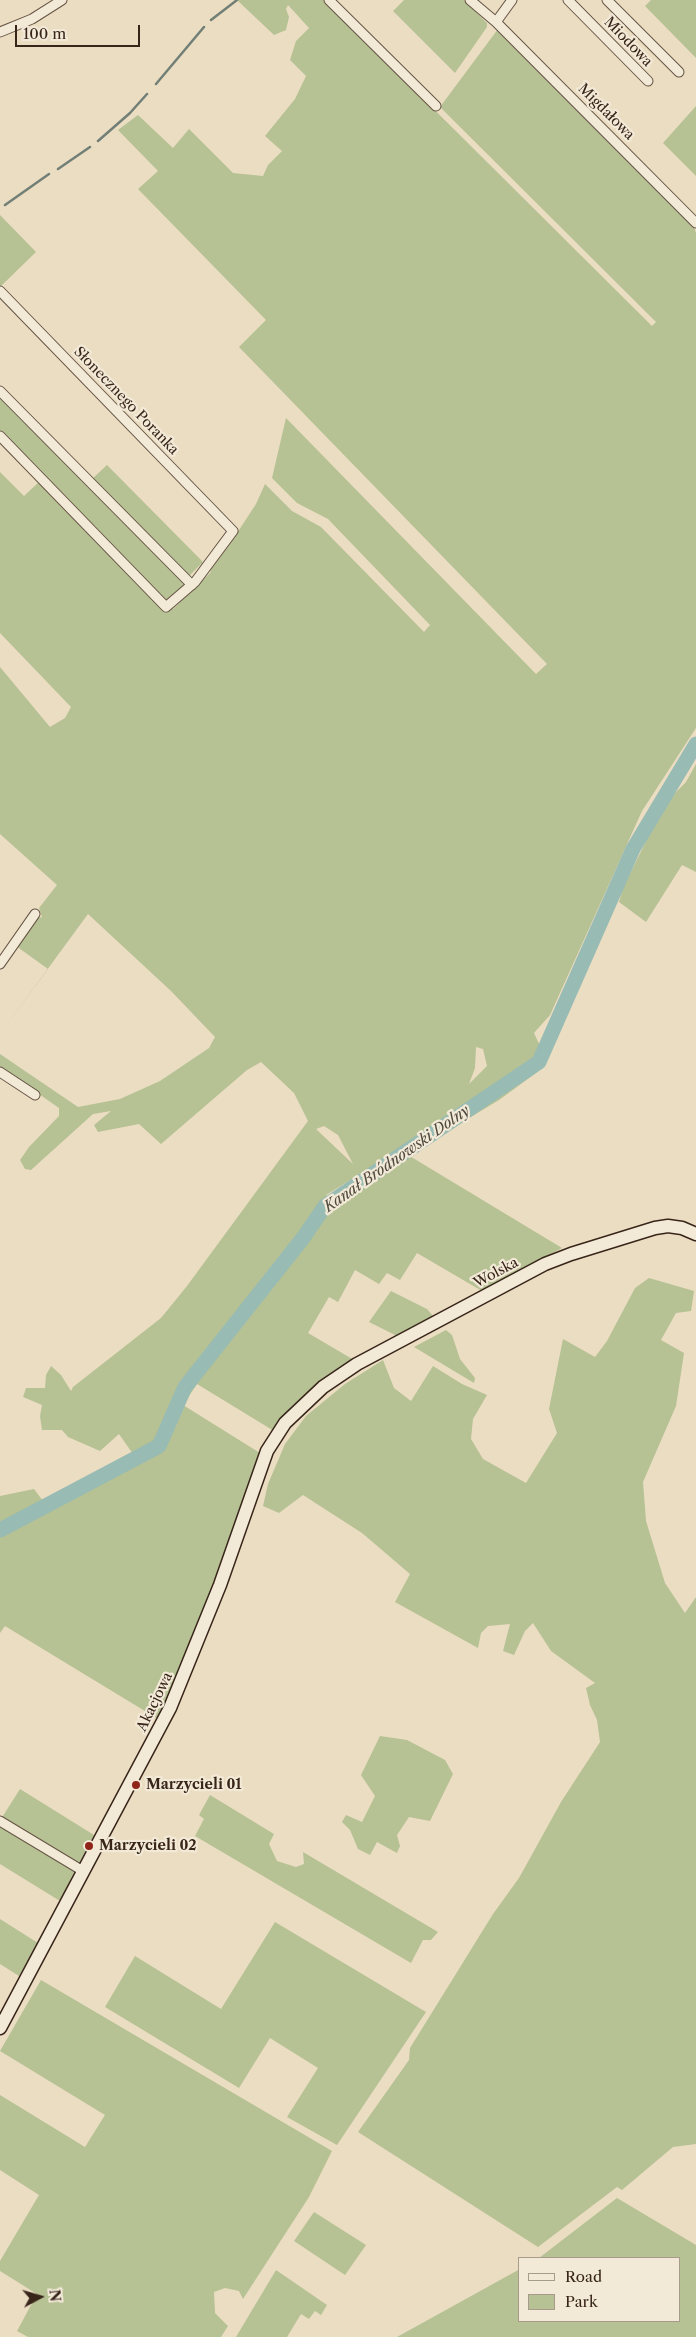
<!DOCTYPE html>
<html>
<head>
<meta charset="utf-8">
<style>
	body { margin:0 }
	#map { position:relative; width:696px; height:2337px; overflow:hidden; background:#ebddc2; font-family:"Libre Caslon Text",serif }
	canvas { display:block }
	.legend { position:absolute; left:518px; top:2257px; width:162px; height:65px; box-sizing:border-box; background:#f2e9d7; border:1px solid #a89b8b; margin:0; padding:6px 9px; list-style:none; font-size:15px; color:#38251a }
	.legend li { display:flex; align-items:center; gap:10px; height:25px }
	.legend b { width:25px; border:1px solid #a89b8b }
	.north { position:absolute; left:15px; top:2272px; width:50px; height:50px; -webkit-text-stroke:4px #f2e9d7; paint-order:stroke; rotate:84deg; font-size:14px; font-weight:700; line-height:20px; text-align:center; color:#38251a }
	.north::after { content:''; display:block; margin:auto; width:18px; height:22px; background:#38251a; clip-path:polygon(50% 0,100% 100%,50% 72%,0 100%) }
	.scale { position:absolute; left:15px; top:25px; width:125px; height:22px; box-sizing:border-box; border:2px solid #38251a; border-top:0; padding-left:6px; font-size:15px; line-height:18px; white-space:nowrap; color:#38251a; -webkit-text-stroke:4px #f2e9d7; paint-order:stroke }
</style>
</head>
<body>
<div id="map">
<canvas width="696" height="2337"></canvas>
<ul class="legend">
<li><b style="height:6px;background:#f2e9d7"></b>Road</li>
<li><b style="height:14px;background:#b6c194"></b>Park</li>
</ul>
<div class="north">N</div>
<div class="scale">100 m</div>
</div>
<script>
const c = document.querySelector('canvas').getContext('2d');
c.lineJoin = 'round';
function paint(path, color) {
  c.fillStyle = color;
  c.fill(path, 'evenodd');
}
function toPath(rows) {
  const path = new Path2D();
  for (const r of rows) {
    path.moveTo(r[0], r[1]);
    for (let i = 2; i < r.length; i += 2) path.lineTo(r[i], r[i + 1]);
  }
  return path;
}
function trace(path, color, width, dash) {
  c.strokeStyle = color;
  c.lineWidth = width;
  c.lineCap = dash ? 'butt' : 'round';
  c.setLineDash(dash || []);
  c.stroke(path);
}
function drawText(font, color, halo, rows, align = 'center') {
  c.font = font + ' "Libre Caslon Text",serif';
  c.lineWidth = 4.5;
  c.setLineDash([]);
  c.textBaseline = 'middle';
  c.strokeStyle = halo;
  c.fillStyle = color;
  for (const [text, x, y, turn = 0] of rows) {
    c.save();
    c.translate(x, y);
    c.rotate((+turn || 0) * Math.PI / 180);
    c.textAlign = isNaN(turn) ? turn : align;
    if (halo) c.strokeText(text, 0, 0);
    c.fillText(text, 0, 0);
    c.restore();
  }
}
paint(toPath([
	[237,0,324,0,652,326,656,322,440,107,498,29,694,227,696,233,696,728,642,811,550,1015,534,1033,540,1046,548,1054,536,1073,499,1100,408,1155,562,1248,482,1291,417,1253,400,1280,387,1273,379,1284,355,1270,338,1302,329,1297,308,1333,354,1360,329,1374,292,1406,274,1431,197,1384,183,1405,260,1453,249,1481,215,1582,177,1678,158,1719,5,1626,0,1633,0,1496,34,1489,43,1501,133,1454,119,1434,100,1451,68,1437,62,1430,42,1430,40,1416,42,1405,23,1397,26,1388,45,1388,46,1375,51,1366,61,1375,71,1391,73,1387,161,1318,187,1286,308,1121,294,1093,261,1062,247,1070,161,1144,139,1124,98,1132,94,1125,111,1111,93,1114,31,1170,25,1169,20,1160,29,1147,59,1116,59,1108,0,1067,0,1054,78,1107,120,1099,160,1081,209,1048,215,1037,171,991,88,914,0,1034,48,969,16,946,35,919,42,917,39,908,57,885,0,834,0,667,50,727,65,718,71,707,0,633,0,472,24,496,39,482,173,609,211,572,208,568,239,530,256,504,265,484,292,511,321,527,424,632,430,625,328,519,297,503,272,478,286,418,536,674,547,664,239,347,266,320,138,189,158,171,118,130,138,115,173,148,189,129,233,173,263,176,268,165,282,151,265,136,295,99,306,76,290,60,296,41,309,28,288,5,286,9,289,17,286,30,274,35],
	[476,1047,483,1049,487,1066,469,1084,475,1068],
	[324,1126,338,1135,353,1164,316,1129],
	[399,1150,407,1156,335,1204,326,1195],
	[404,0,464,0,487,23,487,27,455,73,393,11],
	[651,0,696,0,696,58,645,6],
	[696,106,696,176,663,143],
	[0,215,36,252,0,287],
	[0,396,185,585,167,602,0,433],
	[107,465,203,562,188,577,92,479],
	[696,764,696,872,682,865,646,922,619,902,623,888,657,819,674,794,686,782],
	[649,1278,694,1291,691,1311,676,1313,661,1340,684,1353,676,1406,643,1482,646,1521,665,1583,685,1613,696,1597,696,2144,673,2147,622,2190,617,2187,538,2247,358,2132,409,2060,410,2048,493,1914,519,1878,561,1802,600,1742,597,1720,590,1705,586,1688,595,1683,551,1651,533,1623,525,1631,514,1655,503,1651,510,1624,488,1626,481,1633,478,1648,395,1602,410,1574,362,1533,303,1495,279,1513,263,1506,268,1484,285,1444,306,1416,345,1384,383,1360,394,1388,411,1401,433,1366,462,1384,487,1395,473,1419,471,1439,483,1459,526,1483,557,1433,549,1409,563,1339,595,1357,607,1341,635,1288],
	[391,1291,427,1309,433,1316,397,1336,369,1322],
	[446,1330,452,1335,460,1359,475,1378,474,1383,414,1347],
	[380,1736,407,1740,445,1760,453,1774,430,1821,409,1817,397,1835,400,1846,397,1853,377,1842,370,1855,358,1849,350,1830,342,1822,346,1815,362,1822,375,1796,361,1775],
	[20,1789,94,1835,78,1865,1,1819],
	[210,1795,274,1834,269,1844,277,1861,296,1867,304,1864,303,1852,438,1932,431,1940,423,1940,411,1963,195,1836,204,1819,199,1815],
	[0,1825,75,1870,60,1901,0,1864],
	[0,1919,38,1943,19,1976,0,1964],
	[275,1922,426,2012,337,2145,287,2117,318,2068,270,2038,239,2088,105,2007,135,1956,221,2009],
	[41,1980,332,2151,309,2197,243,2299,239,2291,225,2288,214,2292,215,2313,228,2326,221,2337,28,2337,17,2331,37,2294,0,2271,0,2261,39,2195,0,2170,0,2095,85,2147,105,2115,0,2051],
	[617,2198,696,2245,696,2337,397,2337,520,2269,520,2321,680,2321,680,2258,539,2258],
	[314,2212,366,2245,345,2275,294,2241],
	[276,2270,327,2305,321,2315,315,2311,309,2319,301,2314,287,2337,236,2337]
]), '#b6c194');
trace(toPath([
	[211,20,237,0],
	[156,84,204,27],
	[98,141,130,113,147,94],
	[58,169,90,147],
	[5,205,49,174]
]), '#727f76', 2.5);
trace(toPath([
	[0,1530,159,1446,185,1387,303,1238,325,1206,539,1062,633,849,696,744]
]), '#98bbb4', 15);
const street = toPath([
	[329,0,436,106],
	[470,0,496,22,696,223],
	[568,0,648,81],
	[607,0,679,72],
	[496,22,512,0],
	[0,32,32,19,62,0],
	[0,291,233,531,195,582,166,607,0,436],
	[0,391,192,585],
	[0,964,35,914],
	[0,1072,35,1095],
	[0,1821,83,1871]
]);
const secondary = toPath([
	[0,2028,170,1708,220,1585,267,1451,285,1423,323,1387,357,1364,545,1264,571,1254,655,1228,668,1226,682,1228,696,1234]
]);
trace(street, '#655344', 11);
trace(secondary, '#38251a', 15);
trace(street, '#f2e9d7', 9);
trace(secondary, '#f2e9d7', 12);
for (const [x, y, r, color] of [
	[136,1785,5,"#8f2418"],
	[89,1846,5,"#8f2418"]
]) {
  const dot = new Path2D();
  dot.arc(x, y, r, 0, 2 * Math.PI);
  c.fillStyle = color;
  c.fill(dot);
  trace(dot, '#f2e9d7', 2);
}
drawText('14px', '#38251a', '#f2e9d7', [
	["Miodowa",628,42,46],
	["Migdałowa",606,112,45],
	["Słonecznego Poranka",126,401,46],
	["Wolska",496,1273,-28],
	["Akacjowa",155,1702,-64]
]);
drawText('bold 14px', '#38251a', '#f2e9d7', [
	["Marzycieli 01",146,1785],
	["Marzycieli 02",99,1846]
], 'left');
drawText('italic 15px', '#504a40', '#f2e9d7', [
	["Kanał Bródnowski Dolny",397,1159,-35]
]);
</script>
</body>
</html>
